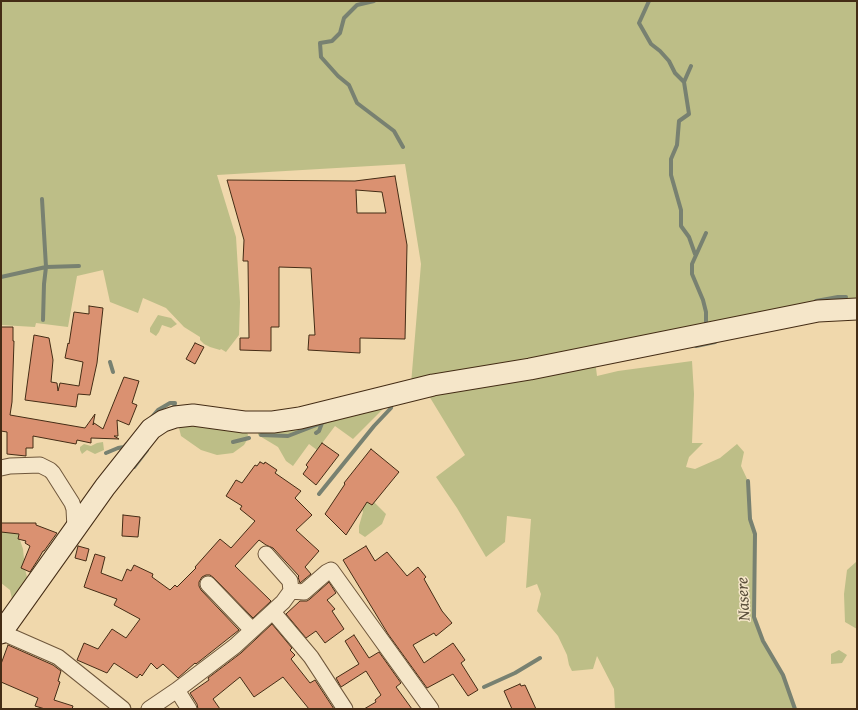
<!DOCTYPE html>
<html>
<head>
<meta charset="utf-8">
<style>
	body { margin:0 }
	#map { position:relative; width:858px; height:710px; overflow:hidden; background:#f0d8ac; font-family:"Gentium Book Plus",serif }
	canvas { display:block }
	.frame { position:absolute; inset:0; border:2px solid #442c15; pointer-events:none }
</style>
</head>
<body>
<div id="map">
<canvas width="858" height="710"></canvas>
<div class="frame"></div>
</div>
<script>
const c = document.querySelector('canvas').getContext('2d');
c.lineJoin = 'round';
function paint(path, color) {
  c.fillStyle = color;
  c.fill(path, 'evenodd');
}
function toPath(rows) {
  const path = new Path2D();
  for (const r of rows) {
    path.moveTo(r[0], r[1]);
    for (let i = 2; i < r.length; i += 2) path.lineTo(r[i], r[i + 1]);
  }
  return path;
}
function trace(path, color, width, dash) {
  c.strokeStyle = color;
  c.lineWidth = width;
  c.lineCap = dash ? 'butt' : 'round';
  c.setLineDash(dash || []);
  c.stroke(path);
}
function drawText(font, color, halo, rows, align = 'center') {
  c.font = font + ' "Gentium Book Plus",serif';
  c.lineWidth = 3;
  c.setLineDash([]);
  c.textBaseline = 'middle';
  c.strokeStyle = halo;
  c.fillStyle = color;
  for (const [text, x, y, turn = 0] of rows) {
    c.save();
    c.translate(x, y);
    c.rotate((+turn || 0) * Math.PI / 180);
    c.textAlign = isNaN(turn) ? turn : align;
    if (halo) c.strokeText(text, 0, 0);
    c.fillText(text, 0, 0);
    c.restore();
  }
}
paint(toPath([
	[1,1,857,1,857,303,411,384,421,264,405,164,217,175,236,237,240,302,239,335,226,352,221,349,220,350,210,347,204,344,200,340,200,337,184,327,166,308,143,298,138,313,110,302,103,270,77,276,68,327,36,323,35,327,1,325],
	[158,315,171,318,177,324,171,328,162,325,159,332,156,336,150,332,150,328],
	[595,360,597,376,618,371,692,361,694,394,692,443,703,443,689,457,686,467,695,469,720,458,737,444,744,452,741,466,748,481,750,518,755,534,754,617,763,641,783,675,795,709,615,709,614,689,597,656,593,669,572,671,569,665,567,655,558,636,537,611,541,594,537,584,526,588,531,519,507,516,505,542,486,557,457,508,436,477,465,455,426,391],
	[384,406,383,409,353,439,335,426,317,450,309,444,293,466,286,461,278,447,258,435,258,428],
	[182,421,237,426,248,434,247,440,244,445,233,453,217,455,201,450,181,436,179,428],
	[103,442,104,450,95,454,87,450,82,454,80,450,80,447,84,444,91,446,97,443],
	[359,501,374,502,386,514,382,524,365,537,359,533,359,526,363,512],
	[1,531,18,534,23,549,25,569,28,581,14,608,10,590,1,583],
	[856,562,857,563,857,629,845,622,844,594,847,570],
	[839,650,847,655,842,663,831,664,831,654]
]), '#bdbe87');
trace(toPath([
	[374,1,357,5,344,18,340,33,332,41,320,43,321,57,338,76,349,85,357,103,394,131,403,147],
	[649,1,639,23,651,44,660,51,669,61,675,73,684,82],
	[691,66,684,82,689,114,679,121,677,145,671,159,671,175,681,210,681,226,689,237,695,254],
	[42,199,46,267,44,284,43,320],
	[1,277,46,267,79,266],
	[816,301,838,297,846,297],
	[706,328,706,312,703,300,692,274,692,264,706,233],
	[696,346,715,342],
	[110,362,113,372],
	[152,417,158,410,170,403,175,403,174,407,176,410],
	[316,433,319,431,322,423,327,421],
	[261,435,288,436,319,424],
	[233,442,249,438],
	[106,453,118,448,124,447,127,444],
	[134,467,147,450],
	[748,481,750,519,755,534,754,617,763,641,783,675,795,709],
	[319,494,374,426,391,408,392,401],
	[484,687,515,673,540,658]
]), '#788171', 4);
const building = toPath([
	[395,176,407,245,405,339,360,338,360,353,308,350,309,335,315,335,311,268,279,267,279,327,271,327,271,351,240,350,240,338,249,338,248,261,243,261,244,240,227,180,355,181,395,176],
	[356,190,382,192,386,213,357,213,356,190],
	[89,306,103,308,97,363,90,395,78,394,76,407,25,400,34,335,49,338,53,360,51,382,57,383,58,391,60,383,79,386,83,362,65,358,68,343,69,344,74,312,89,314,89,306],
	[1,327,13,327,13,341,14,341,12,402,10,415,85,428,95,414,93,425,94,423,103,429,124,377,139,381,132,403,137,405,129,425,117,420,118,436,114,436,119,439,91,438,91,443,77,440,76,444,33,436,33,448,26,448,26,456,7,454,7,432,1,431,1,327],
	[195,343,204,347,195,364,186,359,195,343],
	[322,443,339,455,316,485,303,474,308,467,306,465,322,443],
	[371,449,399,472,372,505,367,502,346,535,325,514,345,484,344,483,371,449],
	[260,462,264,464,265,462,277,470,275,473,301,491,295,498,312,515,296,530,319,551,305,567,311,574,300,583,298,577,299,576,273,548,266,545,259,540,235,566,271,601,253,618,214,578,210,575,206,575,202,577,199,582,199,586,201,590,239,630,196,664,195,663,178,678,163,664,157,669,151,663,142,676,140,674,137,678,114,663,107,673,77,660,84,643,98,649,112,629,126,638,140,619,114,605,117,599,84,587,95,554,105,557,101,573,122,581,127,569,131,571,134,565,153,574,152,577,170,590,175,585,177,587,196,568,195,567,220,539,231,548,255,521,240,509,242,506,226,496,236,480,242,483,255,465,257,466,260,462],
	[123,515,140,517,138,537,122,536,123,515],
	[1,523,36,523,36,525,57,533,44,551,43,551,39,558,30,572,21,568,30,546,25,543,26,541,18,539,19,534,1,532,1,523],
	[78,546,89,549,86,561,75,558,78,546],
	[366,546,375,561,387,552,407,576,418,567,426,577,424,579,442,611,452,623,436,636,434,633,413,645,424,663,453,643,465,660,461,663,478,690,468,696,453,674,427,688,388,634,343,560,366,546],
	[329,582,336,593,327,600,335,609,332,611,344,629,325,643,316,631,306,638,286,614,300,601,307,601,310,599,329,582],
	[272,624,292,648,290,650,295,655,291,659,310,683,315,680,334,709,309,709,283,677,254,697,240,677,213,699,220,709,198,709,197,704,190,693,209,680,208,678,241,653,272,624],
	[354,635,369,658,379,652,401,683,396,687,412,709,364,709,376,702,375,700,381,695,366,671,341,687,336,678,359,664,345,641,354,635],
	[8,645,53,665,61,671,58,681,60,682,54,700,73,706,72,709,45,709,35,706,38,698,1,682,1,664,8,645],
	[520,684,521,686,525,685,536,709,512,709,504,691,520,684]
]);
paint(building, '#da9171');
trace(building, '#442c15', 1);
const street = toPath([
	[1,468,10,466,40,465,50,470,53,473,72,503,74,509,75,528],
	[208,584,252,630],
	[291,591,304,592,327,572,331,570,431,709],
	[273,612,311,657,345,709],
	[1,632,58,657,123,709],
	[177,690,189,709],
	[149,709,177,690,235,646,283,602,291,591,290,581,266,554]
]);
const secondary = toPath([
	[1,633,105,487,151,429,163,421,175,417,193,415,244,422,273,422,300,418,433,385,530,369,818,311,857,309]
]);
trace(street, '#6f573b', 17);
trace(secondary, '#442c15', 23);
trace(street, '#f5e6c9', 15);
trace(secondary, '#f5e6c9', 21);
drawText('italic 17px', '#5a4f3b', '#f5e6c9', [
	["Nasere",744,599,-93]
]);
</script>
</body>
</html>
